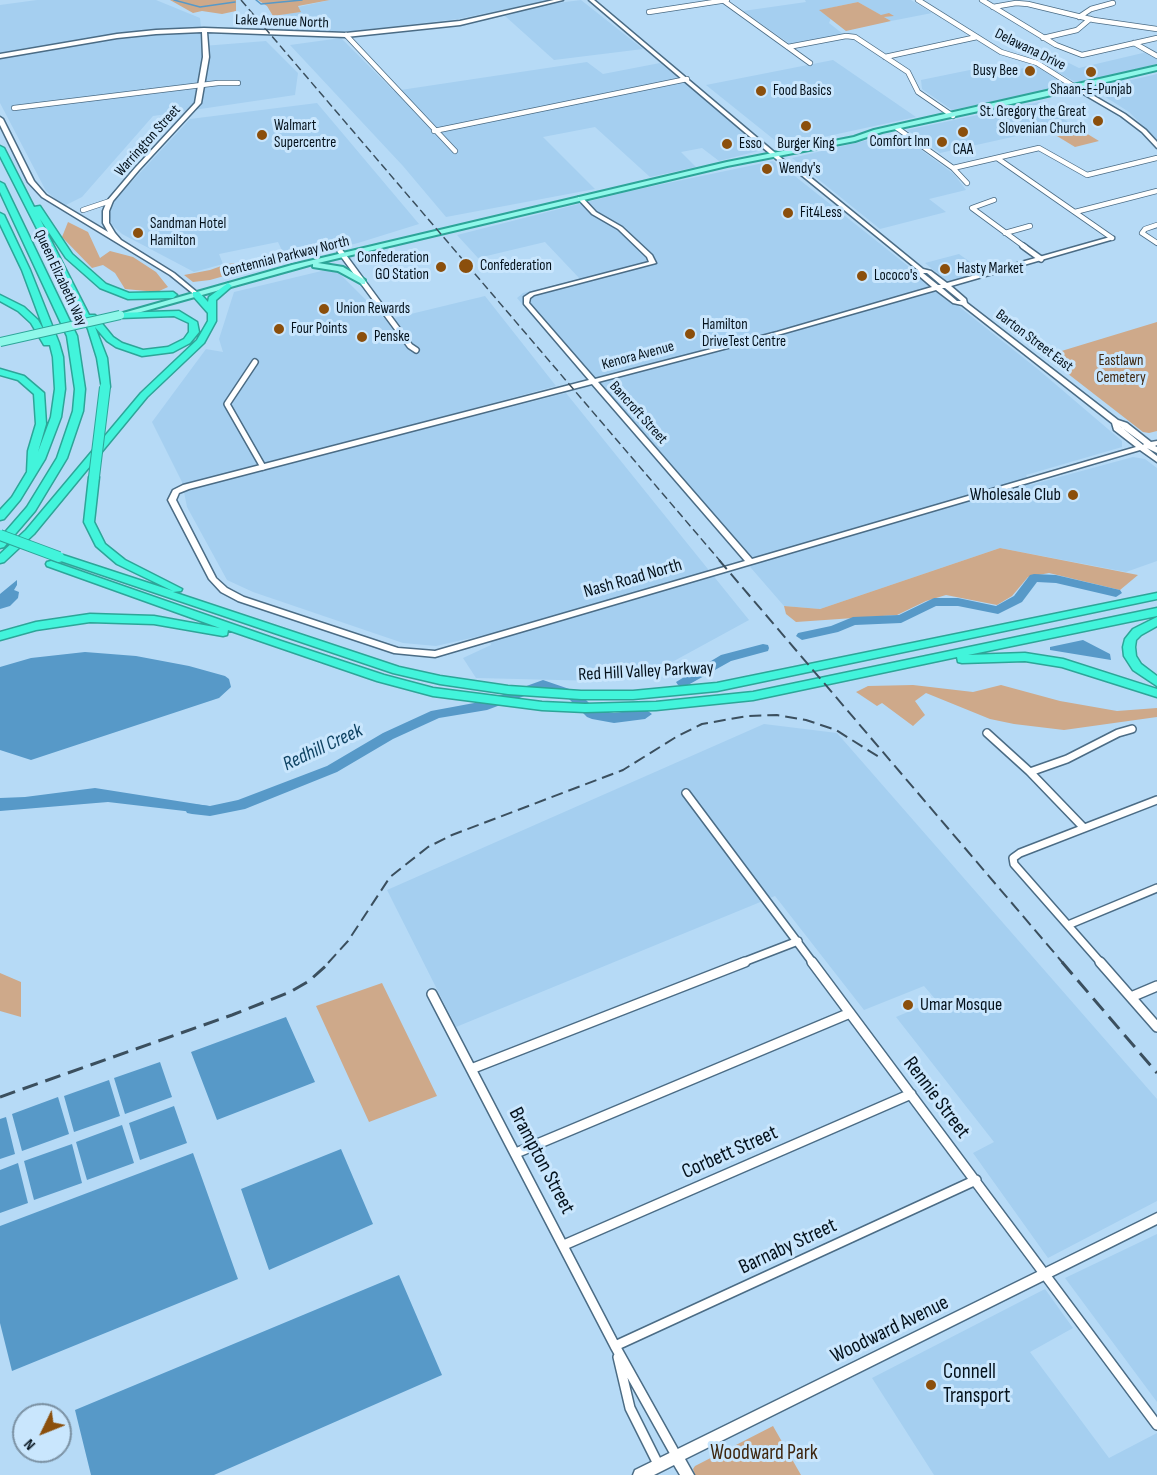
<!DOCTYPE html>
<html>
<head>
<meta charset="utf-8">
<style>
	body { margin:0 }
	#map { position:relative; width:1157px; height:1475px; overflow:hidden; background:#b6daf6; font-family:"Sofia Sans Condensed",sans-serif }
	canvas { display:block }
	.north { position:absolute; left:12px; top:1403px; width:60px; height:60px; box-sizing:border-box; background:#c9e6fd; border:2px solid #7b91a3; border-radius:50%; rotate:227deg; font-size:16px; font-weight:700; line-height:24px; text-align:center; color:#05121c }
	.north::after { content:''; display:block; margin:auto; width:21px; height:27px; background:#8b4f0c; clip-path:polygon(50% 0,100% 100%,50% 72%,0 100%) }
</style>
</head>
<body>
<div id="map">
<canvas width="1157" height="1475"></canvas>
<div class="north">N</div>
</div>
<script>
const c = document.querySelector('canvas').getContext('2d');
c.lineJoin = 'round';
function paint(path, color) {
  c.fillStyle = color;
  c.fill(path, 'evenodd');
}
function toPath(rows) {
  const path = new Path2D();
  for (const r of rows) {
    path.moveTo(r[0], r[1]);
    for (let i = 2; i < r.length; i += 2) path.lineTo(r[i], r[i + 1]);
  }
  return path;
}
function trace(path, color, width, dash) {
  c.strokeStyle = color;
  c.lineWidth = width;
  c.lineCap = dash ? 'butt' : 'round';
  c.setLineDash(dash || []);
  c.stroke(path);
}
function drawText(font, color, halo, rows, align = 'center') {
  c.font = font + ' "Sofia Sans Condensed",sans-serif';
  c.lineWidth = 6;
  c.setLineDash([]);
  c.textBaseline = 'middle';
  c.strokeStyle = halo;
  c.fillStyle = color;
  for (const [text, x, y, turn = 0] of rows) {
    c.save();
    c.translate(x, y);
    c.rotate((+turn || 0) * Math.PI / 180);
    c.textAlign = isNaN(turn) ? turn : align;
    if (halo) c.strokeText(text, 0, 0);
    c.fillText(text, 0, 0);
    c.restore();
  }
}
paint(toPath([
	[37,0,156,0,200,18,203,46,266,41,298,73,295,95,153,116,82,197,64,206,46,191,0,103,0,5],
	[330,0,550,0,458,19,354,31,316,33,276,30,268,19,273,16,300,12,298,7],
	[581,0,643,49,554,60,505,16,542,5],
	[805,0,911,0,932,13,891,21,858,2,820,10,831,18,829,23,843,34,790,44,743,11,806,2],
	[341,38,394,91,587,62,603,74,660,63,750,136,762,150,719,161,702,148,681,152,696,167,650,177,595,127,543,137,595,189,446,217,403,166,290,45],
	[1147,52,1157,58,1157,64,1077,83,1047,66,1067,62,1079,68],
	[833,60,916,117,782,146,706,85],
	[1004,63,1016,70,1035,65,1067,86,952,110,922,89,921,80],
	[1157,74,1157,140,1129,112,1093,89],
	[1039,102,1071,124,940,153,907,130],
	[317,103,419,224,358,243,287,261,278,242,219,254,223,264,194,272,122,234,112,225,109,214,112,203,190,119],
	[898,133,954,174,966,190,929,199,946,212,880,229,792,158],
	[773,161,786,169,1040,371,1122,441,1122,447,1026,475,1030,485,1133,457,1145,459,1157,468,1157,561,1126,572,1000,548,820,609,784,606,517,298,523,293,580,279,545,242,478,258,457,235,630,191],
	[959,254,984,272,952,281,945,280,925,263],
	[334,268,386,320,485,296,556,386,338,445,341,450,566,393,749,620,663,667,600,681,476,678,463,658,491,645,489,634,436,646,403,643,253,592,227,580,187,507,182,482,152,422,206,349,223,352,219,339,234,292],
	[764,724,837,733,1157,1099,1157,1201,1048,1258,973,1153,994,1142,896,1017,936,1000,924,986,864,1010,775,896,456,1027,387,890],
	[1157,1234,1157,1402,1065,1278],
	[1045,1289,1073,1328,1030,1352,1109,1458,1157,1433,1157,1475,934,1475,872,1378]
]), '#a5cff0');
paint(toPath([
	[170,0,236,0,236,11,222,14,202,11,193,13],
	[258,0,330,0,298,6,301,12,273,16,267,6],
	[858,2,881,15,889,13,894,16,884,17,891,21,846,31,819,10],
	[1071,124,1099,141,1075,147,1047,130],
	[68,222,88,232,100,258,110,251,133,257,156,272,168,287,157,292,125,289,115,273,103,265,92,268,62,237],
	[256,261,256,267,210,280,193,282,184,275,210,270,227,264],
	[1157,322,1157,431,1149,433,1143,432,1045,356],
	[1000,548,1138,575,1120,590,1049,573,1028,577,1012,596,997,605,946,595,926,601,897,615,796,622,786,614,784,606,820,609],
	[913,685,973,692,1001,685,1060,701,1117,711,1157,708,1157,717,1064,730,1014,724,990,719,926,693,915,701,925,715,913,726,882,703,877,706,856,692,868,686],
	[0,973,21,982,21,1017,0,1011],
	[382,983,437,1096,369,1122,316,1006],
	[773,1426,801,1475,695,1475,693,1469,695,1466]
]), '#cea98a');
paint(toPath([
	[17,580,17,585,14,590,19,592,18,598,10,606,0,609,0,594],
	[1083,640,1110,654,1111,660,1050,650,1050,647],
	[85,652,136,656,189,666,225,676,229,679,231,687,219,698,31,760,0,750,0,667,31,658],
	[95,788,209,806,210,814,108,802,0,811,0,798,25,797],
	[286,1017,315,1082,217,1120,191,1052],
	[160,1062,172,1097,125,1114,114,1078],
	[109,1080,120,1116,74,1132,64,1096],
	[58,1097,69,1134,22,1151,12,1114],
	[174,1106,187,1143,140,1160,129,1123],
	[6,1117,15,1154,0,1159,0,1119],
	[122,1125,134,1163,87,1180,76,1142],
	[72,1144,82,1183,34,1200,24,1161],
	[341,1149,373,1224,269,1270,241,1189],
	[193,1153,238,1279,12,1371,0,1323,0,1226],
	[18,1163,28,1203,0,1213,0,1170],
	[399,1275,442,1375,214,1475,91,1475,75,1410]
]), '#5799c8');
trace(toPath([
	[174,0,200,7,235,2],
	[256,0,261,4,302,0]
]), '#5799c8', 1.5);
paint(toPath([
	[1034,574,1056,575,1120,590,1122,593,1116,597,1056,583,1037,582,1022,602,998,614,958,606,936,606,901,623,855,625,838,632,802,640,796,636,798,633,831,626,853,617,899,615,934,598,958,598,996,606,1014,596,1030,575,1034,574],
	[763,644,768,645,769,648,768,651,731,661,688,685,678,685,676,682,721,655,763,644],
	[543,680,578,692,596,710,614,713,645,709,652,714,645,719,614,723,592,719,587,717,568,698,543,689,487,710,439,718,393,739,337,772,245,809,210,816,192,814,187,813,185,809,187,805,192,804,210,806,238,800,327,766,383,733,431,711,485,701,543,680]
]), '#5799c8');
const streetFar3 = toPath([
	[918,0,1001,52,1037,63,1075,87],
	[982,0,1056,45,1082,55,1157,38],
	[724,1,810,63],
	[993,7,1016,3,1028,4,1094,20,1157,29],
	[649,12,727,0],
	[1079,17,1091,9,1113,3],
	[346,35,455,151],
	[1043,38,1077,30,1090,19],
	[1134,43,1157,56],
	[788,47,846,36,855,37,908,72,918,92,953,116],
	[885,57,977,37],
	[14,108,218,83,238,83],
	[897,128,953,168,967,183],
	[434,131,687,79],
	[997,158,1112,238],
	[953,168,1039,148,1087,175,1157,158],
	[994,200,972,208,1025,247],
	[83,210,110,201],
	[1075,212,1157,191],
	[1157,225,1145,229,1142,233,1157,243],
	[1005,233,1030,226]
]);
const streetFar2 = toPath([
	[1023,246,1041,259],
	[340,251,410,346,416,350],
	[255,362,227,404,263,467]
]);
const streetFar1 = toPath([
	[987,733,1030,772,1083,827],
	[1030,772,1067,759,1118,733,1132,729],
	[686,793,813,963],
	[1068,925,1157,888],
	[741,963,798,941],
	[1101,963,1014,864,1013,858,1020,853,1157,800]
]);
const street = toPath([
	[812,962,1157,1425],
	[1100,962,1157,1027],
	[432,994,615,1346,677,1457],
	[1131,997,1157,986],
	[471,1069,745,962],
	[516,1153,850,1013],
	[564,1245,911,1094],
	[615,1346,976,1180],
	[618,1357,630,1408,659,1466]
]);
const secondary = toPath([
	[554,0,563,0,460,25,346,37,207,32,209,57,201,103,139,170,113,201,109,211,109,223,115,233,121,240,174,273,198,293,198,295,196,296,170,275,42,197,28,182,0,125,0,117,3,119,34,181,46,195,108,232,103,223,103,211,107,201,135,168,195,103,203,57,202,32,156,34,117,38,0,58,0,54,117,34,156,30,204,28,346,33,460,21,554,0],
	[589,0,594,0,786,162,799,168,923,269,931,271,947,283,1110,237,1114,237,1114,239,951,286,966,299,967,303,1118,420,1127,423,1151,442,1157,441,1157,445,1155,446,1157,447,1157,453,1147,448,1157,456,1157,462,1140,450,435,657,394,653,238,601,221,592,209,579,168,500,173,490,183,485,589,380,524,304,524,297,530,293,649,262,647,257,618,229,592,214,578,199,578,197,582,197,596,212,622,227,652,255,656,263,534,295,530,298,529,303,595,379,777,332,932,287,918,275,918,270,795,170,782,164,589,0],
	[923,273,927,273,941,285,938,285,923,273],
	[942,288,945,288,961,301,957,301,942,288],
	[936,290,953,303,962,305,1112,423,1114,430,1136,447,752,559,598,382,781,334,936,290],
	[592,384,745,561,435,651,398,648,244,597,227,588,216,578,176,500,179,493,189,489,592,384],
	[1120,426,1121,427,1144,444,1143,445,1120,426],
	[1073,86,1077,86,1125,114,1146,130,1157,142,1157,148,1142,132,1121,116,1073,88,1073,86],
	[1157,1213,1157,1224,685,1459,694,1475,680,1475,674,1465,654,1475,633,1475,635,1470,1157,1213]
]);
const primary = toPath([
	[1157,66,1157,70,1043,97,882,132,855,141,727,166,318,263,343,267,365,280,365,284,362,284,338,271,313,267,313,264,123,317,117,317,116,315,292,265,727,162,854,137,874,130,1157,66]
]);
const highway = toPath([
	[0,146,4,148,34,207,40,206,72,254,106,284,129,293,173,292,177,295,173,298,128,299,100,288,66,258,40,219,89,315,95,315,113,337,122,343,143,350,168,347,184,339,189,332,189,323,174,316,120,318,116,315,117,313,179,311,197,322,199,332,190,343,173,352,142,356,116,347,107,341,95,327,107,358,110,387,108,389,102,389,97,358,88,329,0,156,0,146],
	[0,182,4,184,77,336,85,389,83,411,67,458,35,511,4,547,0,548,0,538,27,507,57,458,73,411,75,389,67,336,0,192,0,182],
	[0,213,4,215,30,270,59,343,63,357,65,389,61,417,45,459,20,500,4,519,0,520,0,510,12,497,27,472,28,451,36,424,34,394,18,380,0,375,0,369,24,376,44,393,46,424,38,452,51,417,55,389,53,357,50,345,44,345,31,323,18,311,0,301,0,295,24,307,38,320,45,332,22,270,0,224,0,213],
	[228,283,232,286,216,300,216,321,204,343,147,397,34,534,4,562,0,563,0,554,26,530,141,393,197,340,208,321,208,313,193,296,193,292,199,292,208,302,209,297,228,283],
	[94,474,99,477,94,522,105,544,125,560,182,589,181,591,173,592,399,667,440,676,508,686,581,691,633,691,717,683,1157,593,1157,599,717,691,633,699,581,699,508,694,440,684,393,673,55,559,54,557,55,555,63,555,173,591,117,564,96,546,84,522,89,477,94,474],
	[51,561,281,641,384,675,433,688,542,702,585,704,656,702,753,692,1157,608,1157,616,968,655,1025,653,1063,659,1157,689,1157,697,1062,667,1025,661,962,663,958,662,957,657,753,700,656,710,585,712,542,710,433,696,377,681,228,630,227,635,223,636,154,624,90,622,36,630,0,640,0,632,36,622,90,614,154,616,220,628,47,566,46,564,47,562,51,561],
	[1157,617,1157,626,1141,635,1136,640,1135,647,1136,656,1141,664,1157,676,1157,686,1133,670,1124,656,1123,647,1125,639,1133,629,1157,617]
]);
trace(streetFar3, '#4b6c85', 6);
trace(streetFar2, '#4b6c85', 8);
trace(streetFar1, '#4b6c85', 10);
trace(street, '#4b6c85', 12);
trace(secondary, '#4b6c85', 3);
trace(primary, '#2da598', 4);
trace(highway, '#2da598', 3);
trace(streetFar3, '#fff', 4.5);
trace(streetFar2, '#fff', 5);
trace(streetFar1, '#fff', 7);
trace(street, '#fff', 9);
paint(secondary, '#fff');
paint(primary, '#8ef8e9');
paint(highway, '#42f4db');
trace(toPath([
	[241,0,721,562]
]), '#3b4f5e', 1.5, [8, 4]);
trace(toPath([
	[719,560,1063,963],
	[328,963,348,941,390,877,428,847,452,835,623,770,676,737,702,724,747,716,777,715,806,720,836,730,879,757]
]), '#3b4f5e', 2, [12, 6]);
trace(toPath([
	[1062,962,1157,1073],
	[0,1097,232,1015,290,992,309,981,330,962]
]), '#3b4f5e', 3, [16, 8]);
const primaryBridge = toPath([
	[0,342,120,315]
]);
const highwayBridge = toPath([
	[94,477,105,387],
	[0,535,59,557]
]);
trace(primaryBridge, '#2da598', 10, []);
trace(highwayBridge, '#2da598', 12, []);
trace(primaryBridge, '#8ef8e9', 8);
trace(highwayBridge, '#42f4db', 10);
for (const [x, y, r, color] of [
	[1030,71,6,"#8b4f0c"],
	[1091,72,6,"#8b4f0c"],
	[761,91,6,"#8b4f0c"],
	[1098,121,6,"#8b4f0c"],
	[806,126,6,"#8b4f0c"],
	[963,132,6,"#8b4f0c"],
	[262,135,6,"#8b4f0c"],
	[942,142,6,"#8b4f0c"],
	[727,144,6,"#8b4f0c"],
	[767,169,6,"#8b4f0c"],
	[788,213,6,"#8b4f0c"],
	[138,233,6,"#8b4f0c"],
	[466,266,8,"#8b4f0c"],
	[441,267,6,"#8b4f0c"],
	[945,269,6,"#8b4f0c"],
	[862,276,6,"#8b4f0c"],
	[324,309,6,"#8b4f0c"],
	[279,329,6,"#8b4f0c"],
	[690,334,6,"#8b4f0c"],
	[362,337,6,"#8b4f0c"],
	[1073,495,6,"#8b4f0c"],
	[908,1005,6,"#8b4f0c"],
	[931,1385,6,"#8b4f0c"]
]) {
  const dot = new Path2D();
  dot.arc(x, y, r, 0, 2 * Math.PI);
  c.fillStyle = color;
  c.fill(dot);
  trace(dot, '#c9e6fd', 2);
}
drawText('15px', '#05121c', '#c9e6fd', [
	["Lake Avenue North",282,22,2],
	["Delawana Drive",1030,50,26],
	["Warrington Street",148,141,-48],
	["Centennial Parkway North",286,257,-14],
	["Queen Elizabeth Way",60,278,65],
	["Barton Street East",1034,341,37],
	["Kenora Avenue",638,356,-15],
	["Bancroft Street",638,413,48]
]);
drawText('15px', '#05121c', '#c9e6fd', [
	["Busy Bee",1018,71,"right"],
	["Shaan-E-Punjab",1091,90,"center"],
	["Food Basics",773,91],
	["St. Gregory the Great",1086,112,"right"],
	["Slovenian Church",1086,129,"right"],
	["Walmart",274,126],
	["Supercentre",274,143],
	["Comfort Inn",930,142,"right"],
	["Esso",739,144],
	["Burger King",806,144,"center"],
	["CAA",963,150,"center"],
	["Wendy's",779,169],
	["Fit4Less",800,213],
	["Sandman Hotel",150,224],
	["Hamilton",150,241],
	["Confederation",429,258,"right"],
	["GO Station",429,275,"right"],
	["Confederation",480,266],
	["Hasty Market",957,269],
	["Lococo's",874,276],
	["Union Rewards",336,309],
	["Hamilton",702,325],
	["DriveTest Centre",702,342],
	["Four Points",291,329],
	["Penske",374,337]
], 'left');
drawText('15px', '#3e260f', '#c9e6fd', [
	["Eastlawn",1121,361],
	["Cemetery",1121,378]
]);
drawText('18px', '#05121c', '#c9e6fd', [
	["Wholesale Club",1061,495],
	["Umar Mosque",920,1005,"left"]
], 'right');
drawText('18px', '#05121c', '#c9e6fd', [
	["Nash Road North",633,579,-16],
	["Red Hill Valley Parkway",646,672,-3]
]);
drawText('italic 20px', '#0f4363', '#c9e6fd', [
	["Redhill Creek",323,748,-25]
]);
drawText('21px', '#05121c', '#c9e6fd', [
	["Rennie Street",936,1098,53],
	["Corbett Street",730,1153,-24],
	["Brampton Street",541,1161,62],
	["Barnaby Street",788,1247,-25],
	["Woodward Avenue",890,1330,-26]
]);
drawText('21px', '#05121c', '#c9e6fd', [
	["Connell",943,1373],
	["Transport",943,1397]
], 'left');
drawText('21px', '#3e260f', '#c9e6fd', [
	["Woodward Park",764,1454]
]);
</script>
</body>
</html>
